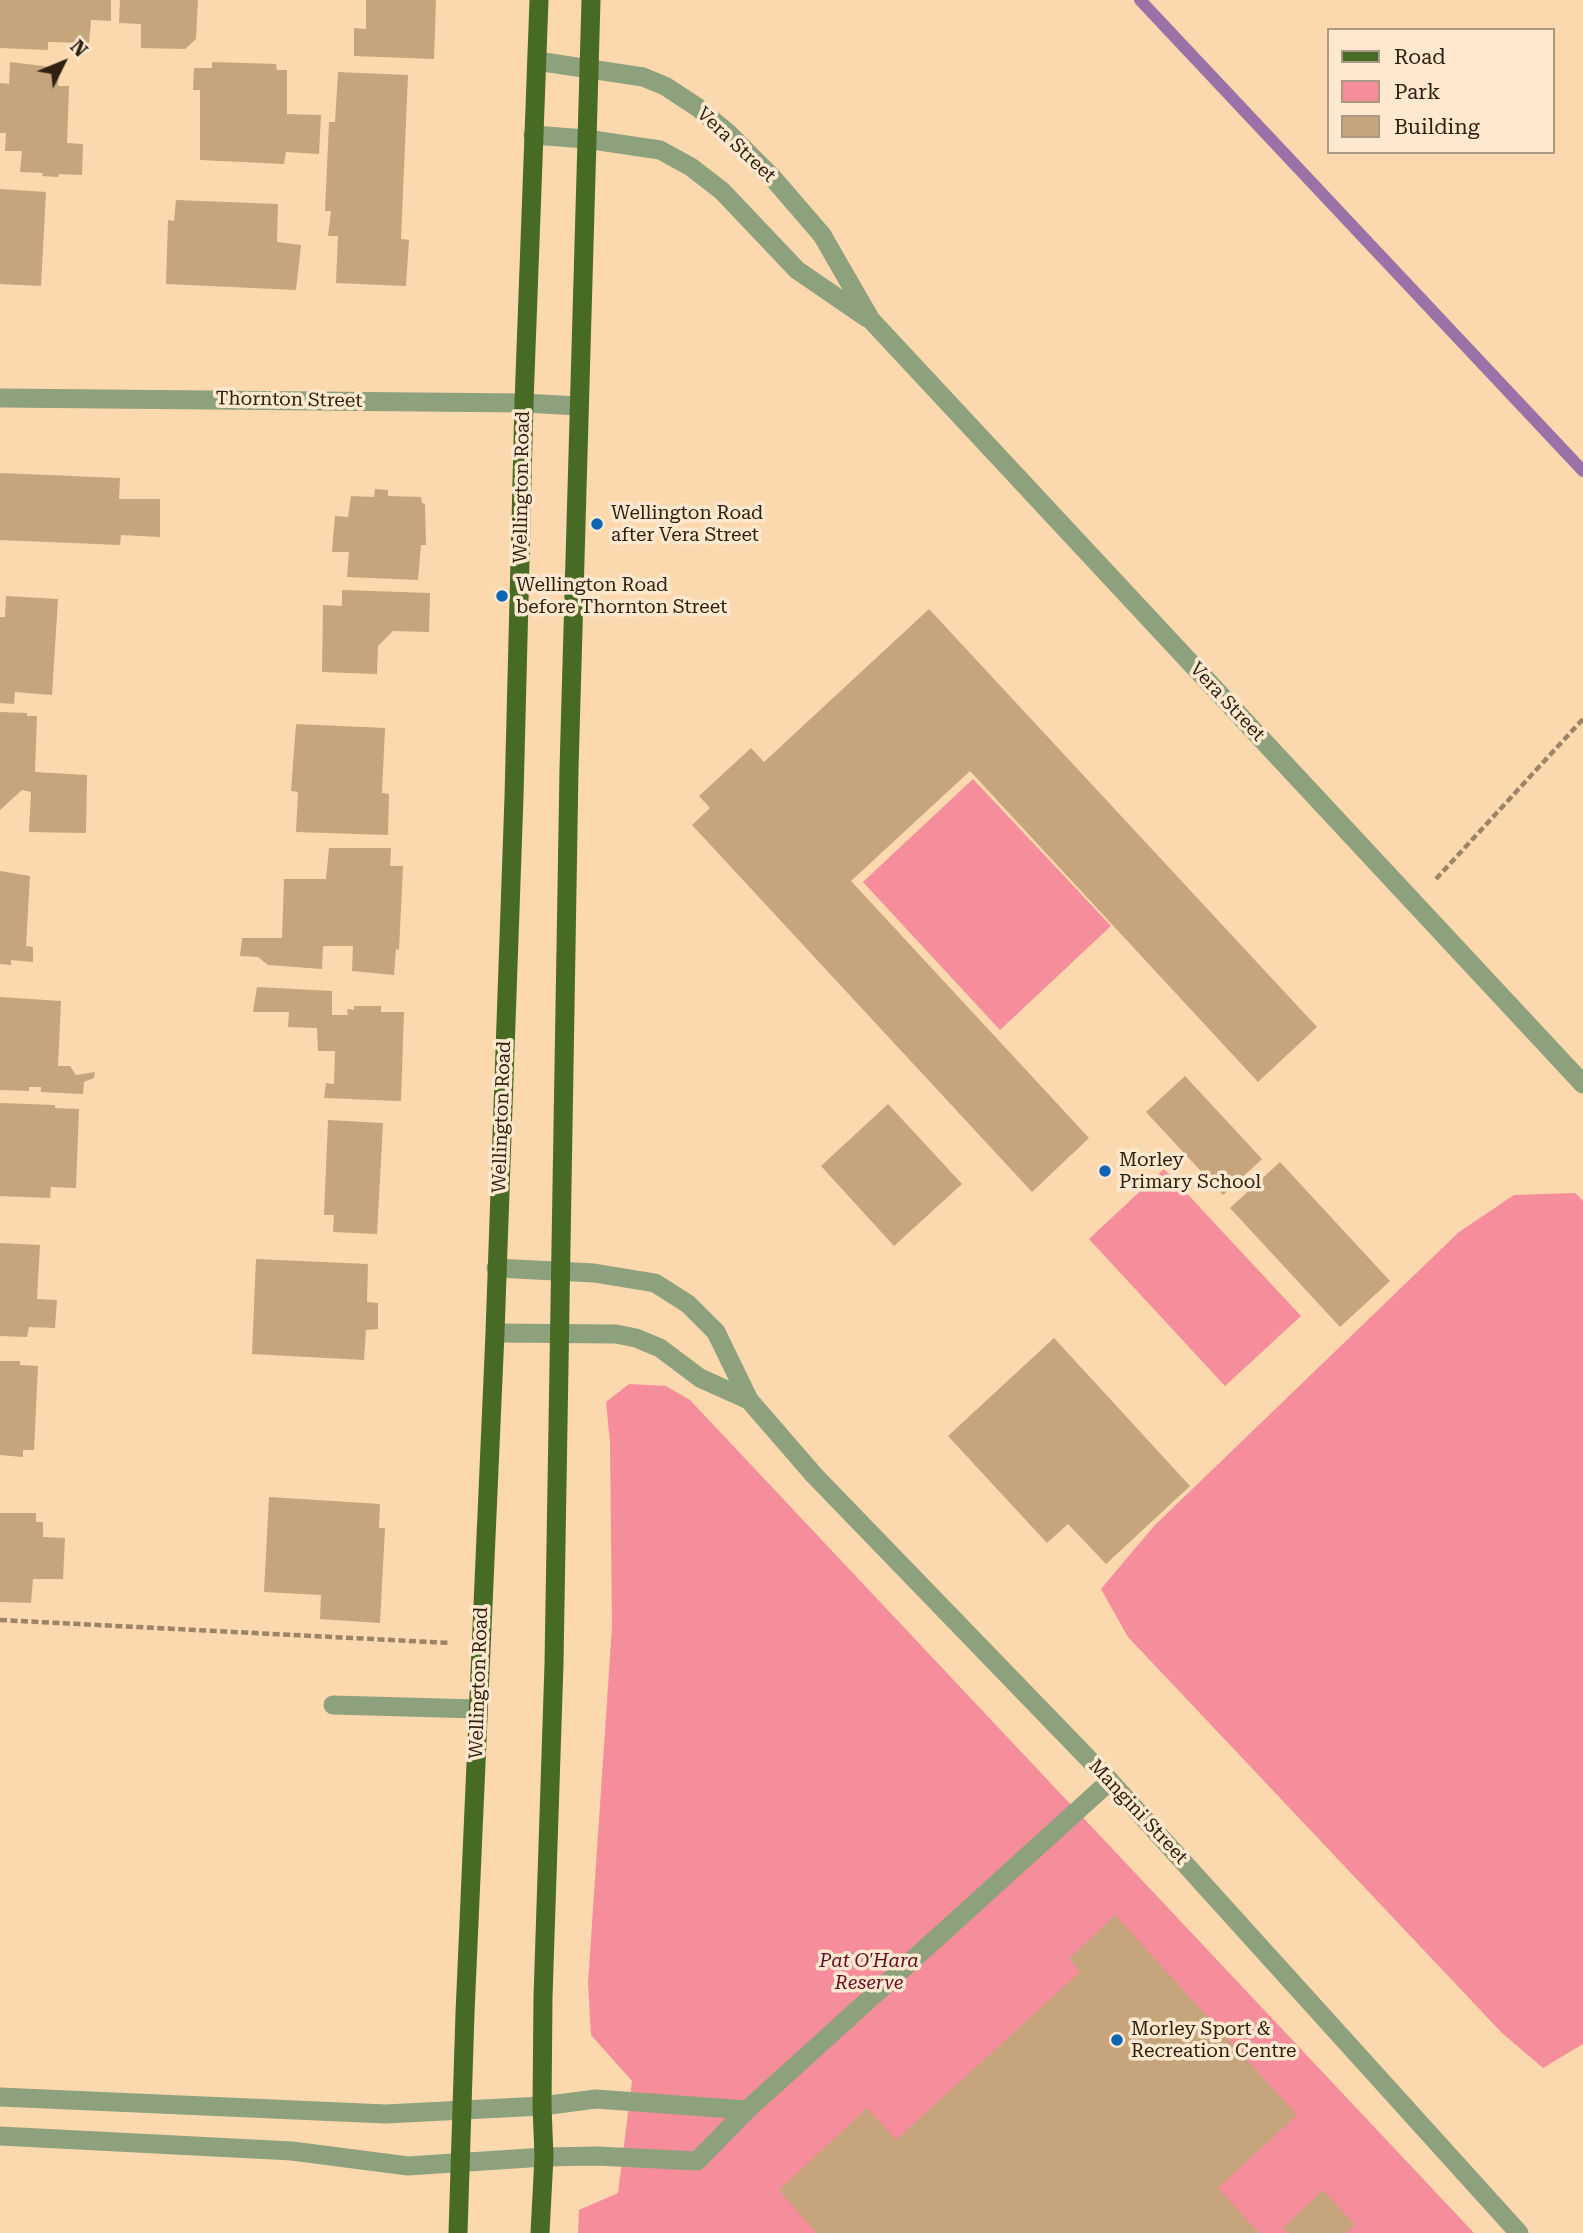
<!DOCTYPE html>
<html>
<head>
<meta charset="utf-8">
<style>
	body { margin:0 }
	#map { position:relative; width:1583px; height:2233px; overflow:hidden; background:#fbd8ae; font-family:"Roboto Serif",serif }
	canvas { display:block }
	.legend { position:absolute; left:1327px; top:28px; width:228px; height:126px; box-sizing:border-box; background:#fee8cf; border:2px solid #ab9883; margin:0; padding:9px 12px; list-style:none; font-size:21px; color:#2e2111 }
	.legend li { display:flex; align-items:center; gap:14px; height:35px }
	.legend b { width:35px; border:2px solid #ab9883 }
	.north { position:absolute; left:28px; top:28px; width:70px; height:70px; -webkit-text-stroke:5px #fee8cf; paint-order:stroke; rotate:47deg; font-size:19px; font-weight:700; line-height:28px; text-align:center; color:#2e2111 }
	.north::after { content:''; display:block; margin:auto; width:24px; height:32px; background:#2e2111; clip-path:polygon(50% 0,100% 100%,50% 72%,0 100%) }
</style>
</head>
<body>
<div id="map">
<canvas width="1583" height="2233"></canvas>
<ul class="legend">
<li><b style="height:9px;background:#476b24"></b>Road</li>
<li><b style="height:19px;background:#f68d9b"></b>Park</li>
<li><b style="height:19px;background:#c6a47c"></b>Building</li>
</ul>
<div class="north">N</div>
</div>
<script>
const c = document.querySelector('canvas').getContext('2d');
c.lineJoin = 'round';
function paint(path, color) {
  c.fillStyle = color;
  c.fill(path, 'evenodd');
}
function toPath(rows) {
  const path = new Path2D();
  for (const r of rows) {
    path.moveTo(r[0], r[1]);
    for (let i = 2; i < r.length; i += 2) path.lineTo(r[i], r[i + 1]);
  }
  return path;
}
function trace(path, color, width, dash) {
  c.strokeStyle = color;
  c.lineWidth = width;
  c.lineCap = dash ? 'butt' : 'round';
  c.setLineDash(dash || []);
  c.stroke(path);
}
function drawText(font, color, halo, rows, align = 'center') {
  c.font = font + ' "Roboto Serif",serif';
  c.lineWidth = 7;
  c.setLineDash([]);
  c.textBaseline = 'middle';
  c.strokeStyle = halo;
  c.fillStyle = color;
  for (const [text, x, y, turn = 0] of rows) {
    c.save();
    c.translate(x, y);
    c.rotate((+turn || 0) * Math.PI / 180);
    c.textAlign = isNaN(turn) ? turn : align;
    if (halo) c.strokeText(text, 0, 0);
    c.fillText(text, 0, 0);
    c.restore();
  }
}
paint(toPath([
	[973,779,1111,926,1000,1030,863,882],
	[1164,1169,1301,1316,1225,1386,1089,1239],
	[1575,1193,1583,1201,1583,2044,1543,2068,1502,2033,1128,1637,1101,1589,1154,1526,1459,1232,1514,1195],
	[629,1384,666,1386,690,1400,1474,2233,578,2233,579,2210,618,2193,632,2081,591,2035,588,1983,612,1627,610,1443,606,1402]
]), '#f68d9b');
trace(toPath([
	[1140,0,1583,471]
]), '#9a72a7', 12);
paint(toPath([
	[0,0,111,0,111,21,91,20,89,43,48,42,48,50,0,48],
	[120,0,198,0,196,39,185,49,141,48,141,24,119,23],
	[366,0,436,0,434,59,354,56,354,28,366,29],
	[10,62,59,68,58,86,69,86,67,143,83,144,82,175,59,174,58,177,42,176,43,173,20,172,22,151,5,151,6,133,0,133,0,83,9,84],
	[212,62,276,64,277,70,287,70,287,114,321,115,319,154,286,152,284,164,200,160,200,90,193,90,194,68,212,68],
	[338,72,408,75,401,239,409,240,406,286,336,283,338,236,328,236,331,211,325,211,329,122,335,122],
	[0,189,46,192,41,286,0,284],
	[176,200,278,204,277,242,301,245,296,290,166,284,168,220,174,221],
	[0,473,120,478,119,499,160,499,160,537,121,535,120,545,0,540],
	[375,489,388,490,388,496,421,497,422,503,425,504,426,545,421,545,418,580,347,577,349,552,332,552,335,516,348,517,351,496,374,497],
	[342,590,430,593,429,632,393,631,378,646,377,674,322,672,323,605,342,606],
	[6,596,58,599,52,695,15,692,14,704,0,703,0,617,5,617],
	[929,609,1317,1027,1258,1082,970,771,851,881,1089,1138,1032,1192,692,825,710,808,699,796,751,748,764,762],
	[0,712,27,713,27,716,37,716,35,772,87,775,86,833,29,832,31,792,22,790,0,810],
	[296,724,385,728,382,793,389,794,388,835,296,832,298,792,291,791],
	[329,848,391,848,390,866,403,866,399,950,396,949,394,975,352,971,353,946,323,946,322,969,268,965,258,957,240,956,242,938,282,938,284,879,326,879],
	[0,871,30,876,26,946,33,947,33,962,11,960,11,965,0,964],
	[257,987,332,991,332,1015,348,1015,347,1009,354,1010,354,1006,381,1006,381,1012,404,1012,401,1101,324,1098,326,1083,334,1084,335,1051,318,1051,317,1028,288,1027,289,1012,253,1012],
	[0,997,61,1001,58,1066,70,1066,76,1075,95,1072,94,1078,84,1082,83,1094,41,1092,41,1087,29,1087,29,1091,0,1090],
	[1185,1076,1262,1159,1223,1195,1146,1112],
	[0,1103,55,1105,55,1108,79,1109,76,1188,51,1187,50,1198,0,1196],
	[888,1104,962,1184,894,1246,821,1166],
	[328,1120,383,1123,377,1234,333,1232,334,1215,324,1215],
	[1280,1162,1390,1281,1340,1327,1230,1208],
	[0,1243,40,1245,37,1299,57,1300,55,1328,29,1327,27,1337,0,1336],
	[256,1259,368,1264,367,1302,378,1303,378,1329,366,1330,364,1360,252,1354],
	[1054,1338,1190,1486,1106,1564,1068,1524,1047,1543,948,1436],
	[0,1361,20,1361,20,1365,38,1366,34,1450,23,1450,23,1457,0,1455],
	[269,1497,380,1504,379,1528,385,1528,380,1623,320,1619,321,1595,264,1592],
	[0,1513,36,1513,36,1522,43,1522,43,1537,65,1538,63,1579,33,1579,31,1603,0,1602],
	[1115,1915,1297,2115,1218,2188,1259,2233,817,2233,779,2190,867,2108,896,2140,1080,1972,1069,1959],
	[1323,2190,1355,2225,1346,2233,1288,2233,1283,2228]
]), '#c6a47c');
trace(toPath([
	[1436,879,1583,719],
	[0,1620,450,1643]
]), '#9d8466', 4.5, [7, 3.5]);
trace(toPath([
	[333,1705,478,1709],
	[0,2097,386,2114,542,2106,596,2099,747,2110],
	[0,2136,292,2151,408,2166,544,2157,597,2156,697,2161,747,2110,1110,1781]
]), '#8ca17c', 19);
trace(toPath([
	[537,61,643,77,665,86,697,107,728,133,772,177,822,235,871,320,1583,1084],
	[533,135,586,139,660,150,691,167,722,191,797,270,867,318],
	[0,398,524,403,578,406],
	[496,1268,594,1273,655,1283,688,1304,716,1332,749,1400,814,1475,1110,1781,1519,2233],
	[495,1333,616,1334,636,1338,660,1348,700,1378,749,1400]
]), '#8ca17c', 19);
trace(toPath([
	[458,2233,465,2013,495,1333,514,797,524,403,539,0],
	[540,2233,544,2157,542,2106,543,1997,554,1664,569,769,591,0]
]), '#476b24', 19);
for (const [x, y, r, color] of [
	[597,524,7,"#0e65b3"],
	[502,596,7,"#0e65b3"],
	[1105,1171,7,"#0e65b3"],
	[1117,2040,7,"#0e65b3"]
]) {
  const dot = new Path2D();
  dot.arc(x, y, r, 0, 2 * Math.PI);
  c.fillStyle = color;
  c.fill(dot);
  trace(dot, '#fee8cf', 2.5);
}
drawText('19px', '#2e2111', '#fee8cf', [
	["Vera Street",736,145,43],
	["Thornton Street",289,400,1],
	["Wellington Road",522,487,-89],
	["Vera Street",1227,702,47],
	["Wellington Road",502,1117,-88],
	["Wellington Road",479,1683,-88],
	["Mangini Street",1138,1812,47]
]);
drawText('19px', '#2e2111', '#fee8cf', [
	["Wellington Road",611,513],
	["after Vera Street",611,535],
	["Wellington Road",516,585],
	["before Thornton Street",516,607],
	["Morley",1119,1160],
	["Primary School",1119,1182],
	["Morley Sport &",1131,2029],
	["Recreation Centre",1131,2051]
], 'left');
drawText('italic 19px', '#680925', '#fee8cf', [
	["Pat O'Hara",869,1961],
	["Reserve",869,1983]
]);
</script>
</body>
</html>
